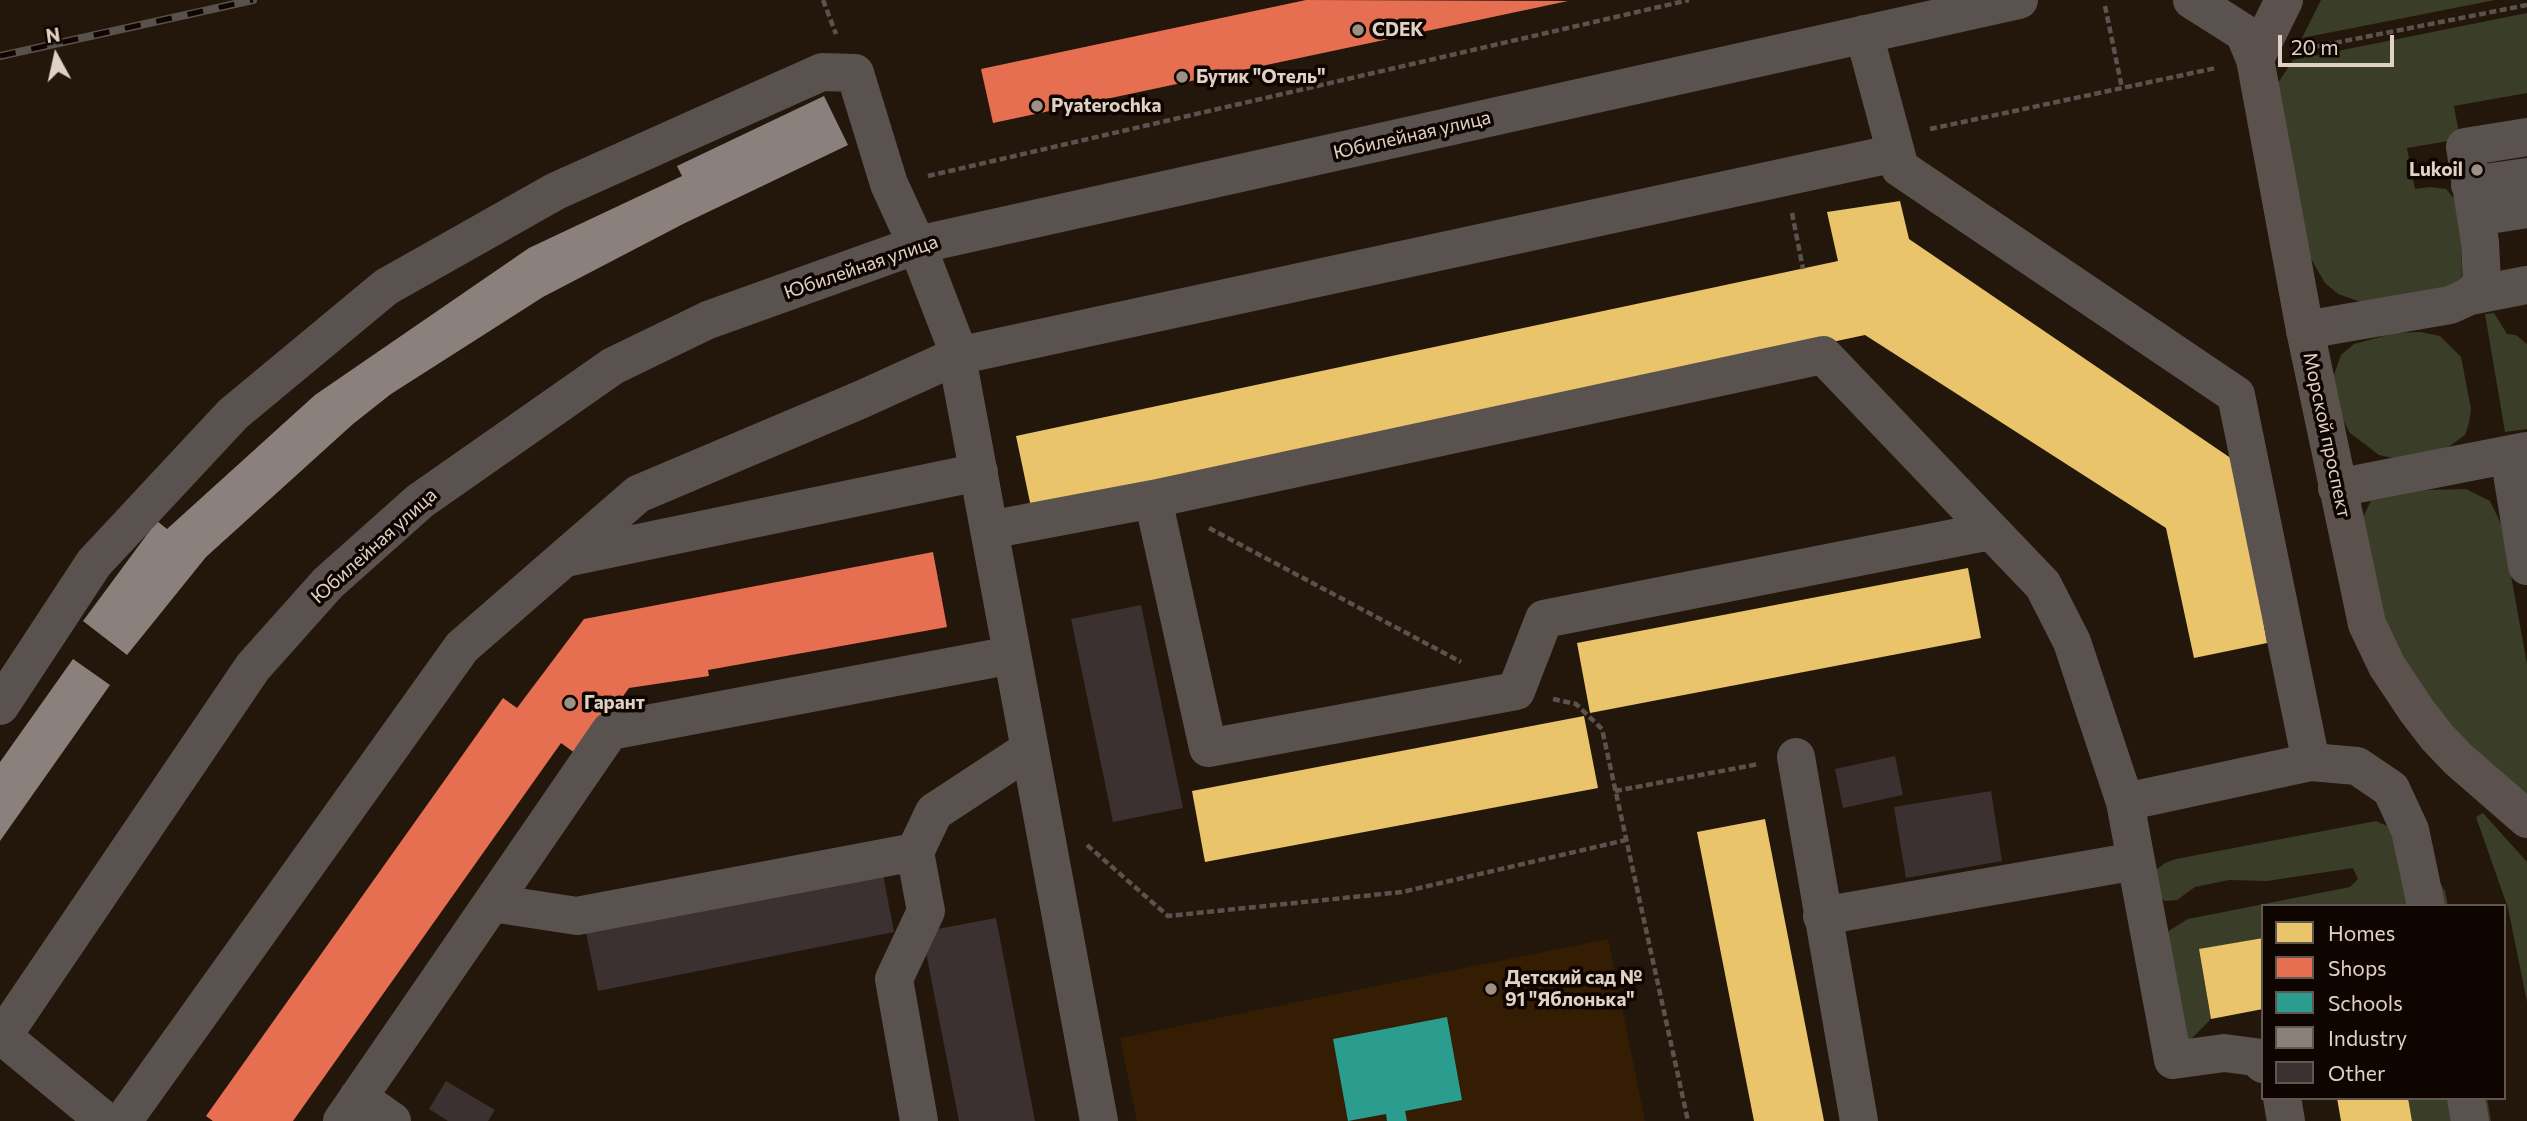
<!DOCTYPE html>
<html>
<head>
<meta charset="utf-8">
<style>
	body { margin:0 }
	#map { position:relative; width:2527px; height:1121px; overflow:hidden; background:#23170c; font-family:Commissioner,sans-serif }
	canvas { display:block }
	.legend { position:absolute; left:2261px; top:904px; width:245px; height:196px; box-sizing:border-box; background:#0e0501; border:2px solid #62574f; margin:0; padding:9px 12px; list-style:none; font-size:21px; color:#e0d1c5 }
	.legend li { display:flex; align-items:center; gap:14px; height:35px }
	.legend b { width:35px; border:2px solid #62574f }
	.north { position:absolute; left:21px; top:21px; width:70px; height:70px; -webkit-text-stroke:5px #0e0501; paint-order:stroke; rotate:352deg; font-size:19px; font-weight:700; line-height:28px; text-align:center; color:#e0d1c5 }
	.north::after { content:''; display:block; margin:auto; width:24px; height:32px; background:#e0d1c5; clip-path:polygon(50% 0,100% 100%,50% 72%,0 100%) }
	.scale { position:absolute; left:2278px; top:35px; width:116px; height:32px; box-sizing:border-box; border:4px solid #e0d1c5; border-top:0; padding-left:9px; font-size:21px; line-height:24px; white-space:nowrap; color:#e0d1c5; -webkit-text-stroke:5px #0e0501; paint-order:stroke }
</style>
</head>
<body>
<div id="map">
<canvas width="2527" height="1121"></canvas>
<ul class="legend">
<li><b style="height:19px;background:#e9c46a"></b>Homes</li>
<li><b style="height:19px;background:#e76f51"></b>Shops</li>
<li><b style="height:19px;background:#2a9d8f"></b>Schools</li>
<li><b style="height:19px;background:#8a817c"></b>Industry</li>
<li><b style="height:19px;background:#3a3130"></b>Other</li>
</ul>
<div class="north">N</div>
<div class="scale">20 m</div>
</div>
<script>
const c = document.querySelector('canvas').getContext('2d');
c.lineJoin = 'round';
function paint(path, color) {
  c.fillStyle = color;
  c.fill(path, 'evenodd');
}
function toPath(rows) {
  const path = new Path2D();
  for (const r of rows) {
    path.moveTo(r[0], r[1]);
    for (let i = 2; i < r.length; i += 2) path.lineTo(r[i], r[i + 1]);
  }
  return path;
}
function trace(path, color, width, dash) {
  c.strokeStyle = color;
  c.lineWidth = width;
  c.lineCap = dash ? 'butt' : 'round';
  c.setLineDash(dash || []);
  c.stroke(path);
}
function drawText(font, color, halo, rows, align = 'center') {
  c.font = font + ' Commissioner,sans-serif';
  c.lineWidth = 7;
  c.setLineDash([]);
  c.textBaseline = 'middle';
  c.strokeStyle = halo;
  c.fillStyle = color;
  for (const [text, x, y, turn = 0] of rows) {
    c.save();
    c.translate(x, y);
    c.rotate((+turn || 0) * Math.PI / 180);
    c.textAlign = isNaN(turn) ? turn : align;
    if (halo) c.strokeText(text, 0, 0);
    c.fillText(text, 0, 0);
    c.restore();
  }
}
paint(toPath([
	[1608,939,1645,1121,1137,1121,1120,1038]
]), '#351d04');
paint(toPath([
	[2321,0,2495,0,2302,38],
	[2527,13,2527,93,2454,106,2460,139,2407,148,2415,189,2430,187,2446,189,2460,205,2462,277,2458,283,2444,290,2364,303,2338,294,2325,283,2307,252,2278,83,2293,60],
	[2494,313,2507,334,2516,335,2527,344,2527,429,2505,432,2485,314],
	[2420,332,2440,336,2461,357,2471,409,2469,423,2465,435,2440,453,2407,461,2379,455,2350,433,2338,411,2333,378,2341,355,2354,344,2395,333],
	[2466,489,2490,501,2502,526,2527,664,2527,798,2461,738,2416,690,2390,635,2368,568,2362,519,2371,501,2426,490],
	[2483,813,2527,862,2527,1002,2508,908,2476,817],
	[2376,821,2405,834,2419,848,2445,891,2448,906,2263,906,2263,938,2199,950,2211,1019,2190,1040,2174,1028,2163,939,2170,930,2188,919,2350,887,2358,879,2353,868,2267,881,2229,880,2195,887,2177,900,2165,901,2156,894,2156,870,2165,863,2176,859],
	[2408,1098,2487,1098,2491,1121,2412,1121]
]), '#3a3d27');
paint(toPath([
	[1900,201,1909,239,2235,461,2267,643,2194,658,2166,528,1865,335,1032,512,1016,436,1838,261,1827,212],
	[1968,568,1981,638,1590,713,1577,643],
	[1584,716,1598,788,1205,862,1192,791],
	[1765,819,1824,1121,1754,1121,1697,832],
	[2263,938,2263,1009,2211,1019,2199,949],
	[2337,1098,2408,1098,2412,1121,2341,1121]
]), '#e9c46a');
paint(toPath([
	[1306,0,1568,1,993,123,981,69],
	[933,552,947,627,708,670,709,676,629,688,579,756,561,743,293,1121,213,1121,206,1116,503,698,517,708,584,619]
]), '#e76f51');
paint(toPath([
	[1447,1017,1462,1100,1405,1111,1407,1121,1387,1121,1386,1114,1348,1121,1333,1039]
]), '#2a9d8f');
paint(toPath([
	[824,96,848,145,683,224,543,297,391,394,353,424,206,557,127,655,83,621,157,521,167,529,315,395,529,248,682,176,677,166],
	[73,659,110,685,0,841,0,762]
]), '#8a817c');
paint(toPath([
	[1141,605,1183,808,1113,822,1071,619],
	[1895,756,1903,795,1843,808,1835,769],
	[1991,791,2002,861,1906,878,1894,807],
	[881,864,894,932,598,991,584,923],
	[996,918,1035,1121,959,1121,922,932],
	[446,1081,495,1110,488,1121,448,1121,429,1109]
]), '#3a3130');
trace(toPath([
	[823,0,836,34],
	[2105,6,2122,88],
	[2304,49,2527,5],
	[1930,129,2216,68],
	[928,176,1689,0],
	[1792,213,1803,269],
	[1209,528,1461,662],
	[1553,699,1576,704,1602,729,1688,1121],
	[1615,791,1759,764],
	[1087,845,1168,916,1402,892,1626,840]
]), '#5a534d', 4.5, [7, 3.5]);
trace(toPath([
	[2192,0,2244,33,2255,59],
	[1864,34,1900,168,2236,395,2311,762],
	[2470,185,2527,177],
	[2476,217,2527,209],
	[2470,296,2527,285],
	[2305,330,2450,305,2470,296,2482,284,2480,242,2465,147,2527,137],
	[2509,455,2527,566],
	[2337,488,2527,451],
	[1153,499,1208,748,1516,691,1544,619,1990,531],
	[989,530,1153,499,1823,355,2043,585,2072,642,2125,802,2173,1060,2224,1053,2255,1057,2263,1064],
	[566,558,979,472],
	[0,706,94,563,233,414,386,287,556,191,822,72,855,73,889,184,917,245,954,341,1099,1121],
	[1796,757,1859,1121],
	[2125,802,2311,762,2357,766,2391,789,2410,830,2426,906],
	[915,852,934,812,1030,749],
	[492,903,577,916,915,852,926,911,894,979,919,1121],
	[1822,916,2136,861],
	[2,1036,105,1121],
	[0,1040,253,667,328,583,420,501,613,366,708,320,917,245,2019,0],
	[358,1097,392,1121],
	[2282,1098,2286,1121],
	[2466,1098,2470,1121],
	[123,1121,462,647,638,494,860,400,957,356,1896,153],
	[342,1121,610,731,1012,655]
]), '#5a524f', 38);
trace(toPath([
	[2284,0,2255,59,2305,330,2367,624,2387,666,2417,711,2437,737,2458,759,2527,819]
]), '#5c524d', 38);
const rail = toPath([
	[0,56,253,0]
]);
trace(rail, '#59514c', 8);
trace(rail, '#0e0501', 5, [16]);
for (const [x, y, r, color] of [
	[1358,30,7,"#9e9084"],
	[1182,77,7,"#9e9084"],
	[1037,106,7,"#9e9084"],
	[2477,170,7,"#9e9084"],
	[570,703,7,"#9e9084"],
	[1491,989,7,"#9e9084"]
]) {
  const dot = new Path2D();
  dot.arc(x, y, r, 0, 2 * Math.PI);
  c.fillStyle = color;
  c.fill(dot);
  trace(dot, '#0e0501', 2.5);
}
drawText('bold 19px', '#e0d1c5', '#0e0501', [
	["CDEK",1372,30],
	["Бутик \"Отель\"",1196,77],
	["Pyaterochka",1051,106],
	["Lukoil",2463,170,"right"],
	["Гарант",584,703],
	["Детский сад №",1505,978],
	["91 \"Яблонька\"",1505,1000]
], 'left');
drawText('19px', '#e0d1c5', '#0e0501', [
	["Юбилейная улица",1412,135,-13],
	["Юбилейная улица",861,267,-19],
	["Морской проспект",2327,435,78],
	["Юбилейная улица",374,546,-42]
]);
</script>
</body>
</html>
